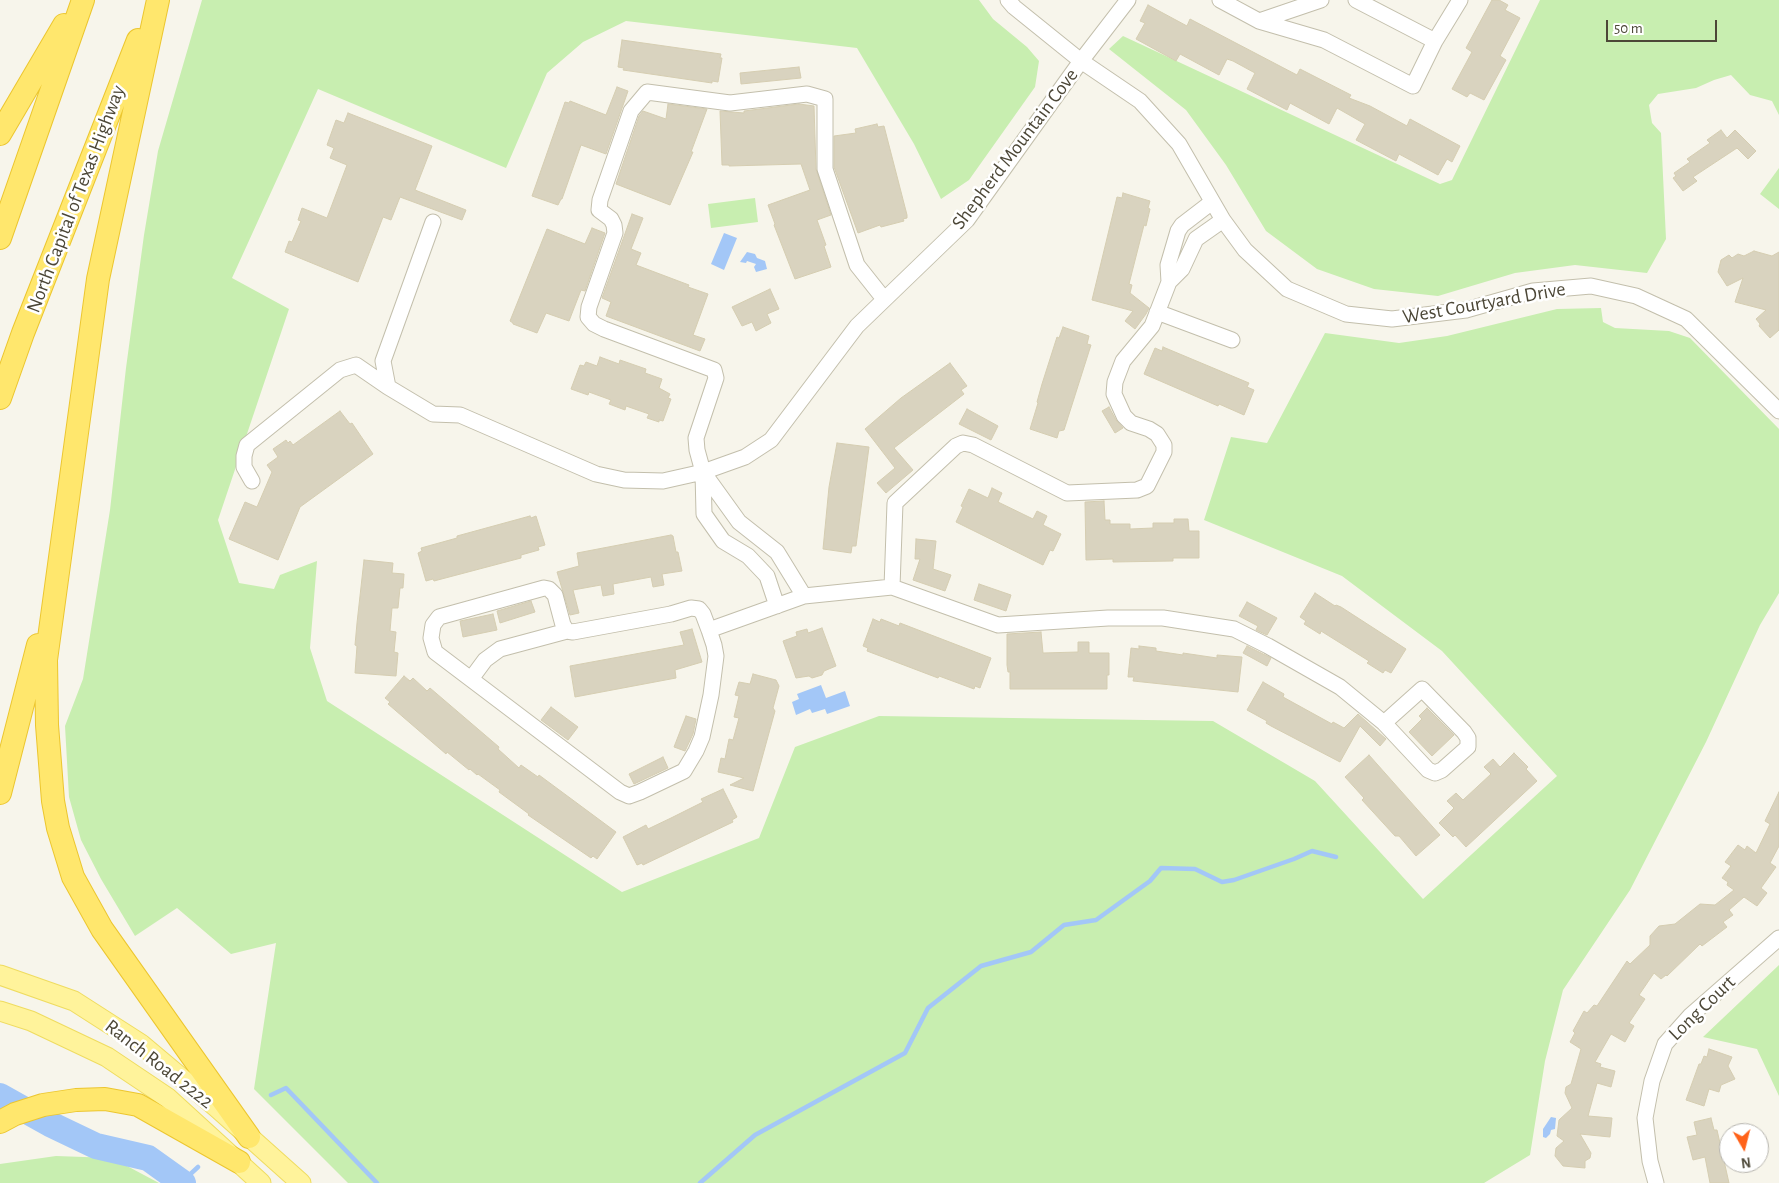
<!DOCTYPE html>
<html>
<head>
<meta charset="utf-8">
<style>
	body { margin:0 }
	#map { position:relative; width:1779px; height:1183px; overflow:hidden; background:#f7f5eb; font-family:"Alegreya Sans",sans-serif }
	canvas { display:block }
	.north { position:absolute; left:1719px; top:1123px; width:50px; height:50px; box-sizing:border-box; background:#fff; border:1px solid #b7b5af; border-radius:50%; rotate:172deg; font-size:14px; font-weight:700; line-height:20px; text-align:center; color:#4c4737 }
	.north::after { content:''; display:block; margin:auto; width:18px; height:22px; background:#ff6219; clip-path:polygon(50% 0,100% 100%,50% 72%,0 100%) }
	.scale { position:absolute; left:1606px; top:20px; width:111px; height:22px; box-sizing:border-box; border:2px solid #4c4737; border-top:0; padding-left:6px; font-size:15px; line-height:18px; white-space:nowrap; color:#4c4737; -webkit-text-stroke:4px #fff; paint-order:stroke }
</style>
</head>
<body>
<div id="map">
<canvas width="1779" height="1183"></canvas>
<div class="north">N</div>
<div class="scale">50 m</div>
</div>
<script>
const c = document.querySelector('canvas').getContext('2d');
c.lineJoin = 'round';
function paint(path, color) {
  c.fillStyle = color;
  c.fill(path, 'evenodd');
}
function toPath(rows) {
  const path = new Path2D();
  for (const r of rows) {
    path.moveTo(r[0], r[1]);
    for (let i = 2; i < r.length; i += 2) path.lineTo(r[i], r[i + 1]);
  }
  return path;
}
function trace(path, color, width, dash) {
  c.strokeStyle = color;
  c.lineWidth = width;
  c.lineCap = dash ? 'butt' : 'round';
  c.setLineDash(dash || []);
  c.stroke(path);
}
function drawText(font, color, halo, rows, align = 'center') {
  c.font = font + ' "Alegreya Sans",sans-serif';
  c.lineWidth = 5;
  c.setLineDash([]);
  c.textBaseline = 'middle';
  c.strokeStyle = halo;
  c.fillStyle = color;
  for (const [text, x, y, turn = 0] of rows) {
    c.save();
    c.translate(x, y);
    c.rotate((+turn || 0) * Math.PI / 180);
    c.textAlign = isNaN(turn) ? turn : align;
    if (halo) c.strokeText(text, 0, 0);
    c.fillText(text, 0, 0);
    c.restore();
  }
}
paint(toPath([
	[202,0,979,0,993,19,1027,47,1039,61,1035,87,969,180,941,199,914,144,857,48,626,21,583,42,547,73,506,168,318,89,232,278,289,309,218,520,239,583,274,589,280,575,317,561,310,648,327,701,622,892,759,838,795,747,879,716,1213,721,1315,781,1423,899,1557,776,1442,651,1342,576,1204,520,1231,437,1267,443,1325,333,1399,343,1447,336,1557,309,1601,308,1603,322,1615,328,1669,331,1690,338,1779,429,1779,593,1760,625,1706,742,1630,890,1563,990,1545,1061,1530,1155,1484,1183,348,1183,254,1089,276,943,231,954,177,908,135,936,101,879,81,840,69,797,65,726,83,679,110,510,126,368,144,235,158,151],
	[1540,0,1779,0,1779,115,1772,101,1750,95,1731,75,1714,80,1696,88,1658,94,1649,105,1652,123,1661,133,1666,239,1647,273,1575,265,1515,273,1438,296,1374,289,1317,269,1266,231,1226,165,1186,110,1109,49,1123,36,1440,184,1452,180],
	[1779,168,1779,209,1760,194],
	[755,198,758,222,711,228,708,204],
	[1779,965,1779,1096,1757,1049,1703,1037],
	[56,1156,112,1158,159,1183,0,1183,0,1164]
]), '#c8eeb0');
paint(toPath([
	[724,233,737,238,724,270,711,264],
	[747,252,755,254,757,258,765,261,767,269,756,272,754,267,756,264,747,261,746,263,740,262],
	[821,685,826,698,845,691,850,706,827,714,825,709,812,713,810,709,796,715,792,702,799,699,797,694],
	[1551,1117,1556,1118,1555,1129,1551,1130,1550,1134,1546,1138,1543,1137,1543,1129]
]), '#a3c7f7');
trace(toPath([
	[271,1095,286,1088,377,1183],
	[182,1182,198,1167],
	[700,1183,755,1135,905,1053,928,1008,981,966,1031,952,1064,925,1096,920,1150,881,1161,868,1195,869,1222,882,1234,880,1294,859,1312,851,1336,857]
]), '#a3c7f7', 4.5);
trace(toPath([
	[0,1096,50,1124,96,1146,148,1158,183,1183]
]), '#a3c7f7', 26);
const building = toPath([
	[1492,0,1499,0,1508,5,1505,10,1520,18,1500,56,1506,60,1484,100,1470,93,1467,97,1452,89,1472,52,1466,48,1492,0],
	[1148,5,1187,26,1190,19,1297,75,1300,69,1351,95,1349,98,1370,106,1407,126,1410,119,1460,146,1452,162,1447,159,1438,175,1399,154,1396,161,1356,140,1365,124,1337,108,1329,124,1290,103,1287,110,1247,89,1255,73,1233,61,1227,59,1219,75,1180,54,1176,61,1136,39,1145,23,1140,21,1148,5],
	[622,40,721,54,720,58,722,58,718,82,712,81,712,83,623,70,624,68,618,67,622,40],
	[799,67,801,78,741,84,740,73,799,67],
	[617,87,628,91,606,154,581,145,562,199,561,199,558,205,532,196,565,102,569,103,570,101,606,115,617,87],
	[668,104,707,109,691,152,693,152,670,205,616,184,639,116,643,111,666,119,668,104],
	[799,104,814,106,816,169,831,215,817,220,826,245,824,246,831,267,795,279,774,225,775,224,768,205,810,190,801,164,729,166,729,165,722,165,720,111,744,113,744,111,799,104],
	[348,113,432,146,415,190,466,210,462,220,400,197,391,220,383,217,358,282,285,252,289,241,292,242,301,221,298,220,302,208,327,218,347,165,330,158,334,148,327,145,336,120,344,123,348,113],
	[877,124,878,127,884,126,907,215,907,218,903,219,904,221,881,227,880,225,858,233,834,167,834,136,856,133,855,129,877,124],
	[1721,130,1727,138,1735,130,1756,151,1748,159,1737,148,1693,177,1697,181,1683,191,1673,178,1676,176,1674,173,1690,162,1687,159,1710,143,1707,140,1721,130],
	[1123,193,1150,201,1148,208,1150,209,1146,226,1144,225,1129,284,1132,285,1130,293,1149,308,1146,314,1135,329,1125,321,1133,311,1092,300,1117,197,1122,198,1123,193],
	[632,214,643,218,631,249,641,253,636,265,689,285,688,287,708,294,693,335,705,339,700,351,606,316,611,302,602,298,632,214],
	[592,228,605,233,585,291,581,290,569,321,546,313,537,333,513,324,513,323,510,321,547,229,585,244,592,228],
	[1754,251,1772,256,1779,252,1779,330,1770,338,1759,326,1760,324,1756,319,1766,310,1735,302,1743,278,1727,286,1718,272,1721,260,1729,255,1732,258,1738,254,1744,256,1754,251],
	[770,289,779,309,767,314,771,323,756,331,752,322,742,326,732,307,770,289],
	[1063,327,1089,336,1087,344,1091,345,1064,430,1059,431,1057,438,1030,429,1038,403,1037,402,1042,384,1057,337,1059,338,1063,327],
	[1163,347,1249,383,1247,387,1254,390,1244,415,1219,404,1218,406,1144,374,1155,348,1162,351,1163,347],
	[600,357,619,364,620,360,646,369,645,373,662,379,659,388,670,394,668,398,671,399,663,421,659,420,659,422,647,418,649,414,626,406,625,410,609,404,611,400,589,392,588,395,571,389,580,365,584,366,586,362,597,366,600,357],
	[950,363,967,386,961,390,964,394,894,448,913,470,886,493,877,483,895,468,865,429,901,398,950,363],
	[1109,407,1116,420,1123,428,1115,433,1102,411,1109,407],
	[967,409,998,426,991,440,959,424,967,409],
	[340,411,350,424,352,423,373,454,300,507,278,560,229,539,245,502,257,507,272,472,267,465,278,457,273,449,286,440,288,443,290,441,293,445,340,411],
	[837,443,869,447,856,546,852,546,851,553,823,549,829,487,837,443],
	[992,488,1002,493,998,502,1033,519,1037,511,1047,516,1043,525,1061,534,1053,551,1050,550,1043,565,956,522,963,507,961,506,969,489,988,498,992,488],
	[1104,501,1105,520,1110,520,1110,524,1130,524,1130,529,1153,528,1153,523,1174,523,1174,519,1188,519,1189,531,1199,531,1199,558,1173,558,1173,561,1113,562,1113,559,1086,560,1085,502,1104,501],
	[530,516,531,518,536,516,545,545,538,547,539,550,521,555,521,558,434,581,433,579,426,581,418,553,422,551,421,548,457,538,457,536,530,516],
	[671,535,673,536,676,552,678,552,682,571,662,574,664,585,653,587,651,577,613,584,614,594,603,596,601,585,573,590,579,613,570,615,557,572,579,566,577,553,671,535],
	[916,539,936,541,933,569,951,575,945,591,913,580,920,559,915,559,916,539],
	[364,560,393,563,392,573,404,574,403,588,400,588,398,608,392,608,390,631,396,632,394,652,398,653,396,676,355,673,357,646,355,645,357,623,364,560],
	[979,584,1011,595,1006,611,974,600,979,584],
	[1315,593,1335,606,1336,605,1341,607,1406,649,1391,673,1385,670,1383,673,1367,663,1369,661,1321,631,1320,634,1304,624,1306,621,1300,617,1315,593],
	[531,601,535,612,500,623,497,611,531,601],
	[1247,602,1277,618,1267,635,1256,630,1258,626,1239,616,1247,602],
	[493,614,497,630,463,637,460,621,493,614],
	[873,619,880,622,881,619,899,626,900,623,991,658,980,688,975,686,974,689,939,676,938,678,867,651,868,648,863,646,873,619],
	[822,628,836,666,824,671,822,675,812,678,809,676,796,678,783,641,797,636,796,632,807,629,808,633,822,628],
	[692,629,702,662,675,670,676,678,575,697,570,666,684,645,680,632,692,629],
	[1041,632,1043,653,1078,652,1078,642,1089,642,1089,653,1109,653,1109,675,1107,675,1107,689,1010,689,1010,672,1008,672,1007,665,1007,634,1041,632],
	[1139,646,1156,648,1156,651,1183,655,1183,653,1217,658,1217,655,1242,657,1238,692,1133,681,1134,677,1128,677,1131,648,1139,649,1139,646],
	[1247,646,1271,658,1267,666,1243,653,1247,646],
	[753,674,776,680,779,686,773,708,775,711,753,791,730,785,744,778,718,772,721,758,725,759,729,739,733,740,739,718,734,717,739,696,735,695,739,682,750,684,753,674],
	[404,676,410,681,413,678,427,691,430,688,499,747,498,749,519,768,521,765,538,777,539,775,616,832,597,859,593,856,591,858,528,815,529,814,499,792,500,790,478,774,477,775,470,769,469,770,447,752,446,754,388,704,390,702,385,698,404,676],
	[1263,682,1284,694,1283,697,1332,724,1333,722,1344,728,1358,714,1386,739,1380,746,1360,726,1340,762,1271,726,1266,723,1267,721,1247,710,1263,682],
	[551,707,578,727,568,740,541,720,551,707],
	[1427,708,1454,735,1432,756,1409,732,1422,719,1419,716,1427,708],
	[686,716,696,719,693,734,685,751,674,747,686,716],
	[1514,753,1528,767,1526,769,1537,781,1466,847,1455,835,1453,837,1439,823,1454,808,1447,801,1456,793,1463,800,1491,774,1484,767,1493,759,1500,767,1514,753],
	[1369,755,1440,835,1416,856,1399,836,1395,836,1362,800,1364,798,1345,777,1369,755],
	[663,757,668,768,634,784,629,774,663,757],
	[723,789,737,817,732,820,733,822,643,865,642,863,637,865,623,837,646,825,648,829,671,818,703,802,701,799,723,789],
	[1779,792,1779,846,1770,863,1776,867,1761,888,1767,893,1757,906,1744,897,1729,910,1733,915,1723,922,1727,927,1702,946,1700,944,1667,976,1666,975,1661,979,1654,973,1639,995,1645,999,1629,1023,1634,1026,1625,1042,1611,1034,1595,1062,1601,1064,1600,1067,1615,1071,1611,1087,1597,1083,1588,1116,1612,1118,1610,1137,1580,1134,1591,1153,1590,1158,1585,1161,1585,1168,1563,1166,1555,1156,1556,1148,1564,1141,1557,1136,1559,1120,1572,1108,1565,1093,1566,1087,1571,1084,1581,1049,1570,1042,1575,1033,1573,1031,1584,1011,1587,1013,1594,1005,1597,1006,1627,961,1630,964,1650,945,1650,936,1659,926,1675,924,1700,904,1715,905,1734,890,1727,885,1728,882,1722,878,1731,866,1725,862,1738,845,1745,850,1747,846,1756,853,1770,824,1765,821,1779,792],
	[1709,1049,1732,1057,1728,1066,1735,1079,1721,1085,1719,1092,1709,1089,1704,1106,1686,1100,1699,1064,1701,1064,1704,1056,1707,1057,1709,1049],
	[1711,1118,1714,1130,1717,1130,1729,1183,1710,1183,1705,1157,1693,1160,1687,1137,1697,1135,1694,1122,1711,1118]
]);
paint(building, '#d9d3bf');
trace(building, '#d5cdb1', 1);
const minor = toPath([
	[1008,0,1014,7,1081,61,1140,101,1179,144,1223,220,1245,250,1287,289,1346,314,1392,319,1466,310,1533,291,1591,286,1636,296,1686,319,1779,411],
	[1220,0,1259,21,1324,40,1413,86,1435,41,1356,0],
	[1259,21,1321,0],
	[1435,41,1460,0],
	[433,222,383,361,388,387,433,414,460,415,596,474,624,480,663,481,703,472,745,457,771,440,857,326,967,220,1081,61,1128,0],
	[1169,282,1168,265,1178,231,1182,225,1212,202],
	[1157,312,1232,340],
	[703,472,739,522,777,552,804,596],
	[252,481,244,467,244,456,247,445,340,370,356,365,388,387],
	[892,587,895,503,956,446,963,443,973,445,1067,493,1137,490,1147,486,1164,452,1164,445,1157,434,1149,429,1131,423,1124,416,1114,394,1115,382,1123,361,1152,326,1169,282,1182,269,1196,239,1223,220],
	[777,606,767,576,748,556,723,541,704,514,703,472,697,450,696,438,716,378,714,370,604,329,594,324,588,317,589,307,615,233,614,225,611,219,599,210,600,200,631,111,647,92,730,103,807,94,825,99,825,169,857,265,884,299],
	[709,630,714,645,716,656,711,695,702,737,696,751,684,771,640,792,629,796,620,792,435,652,431,638,433,625,439,617,544,588,549,589,555,595,563,625,567,631,573,632,671,614,691,608,699,609,703,614,709,630,804,596,892,587,998,625,1108,618,1163,618,1234,629,1268,646,1340,687,1384,723,1428,770,1435,773,1442,770,1468,747,1468,738,1464,732,1422,689,1384,723],
	[471,679,485,660,500,649,567,631],
	[1656,1183,1650,1161,1645,1118,1652,1081,1665,1044,1690,1016,1779,938]
]);
const major = toPath([
	[0,975,74,1001,141,1044,216,1107,301,1183],
	[0,1011,31,1021,107,1057,168,1098,261,1183]
]);
const highway = toPath([
	[158,0,98,279,46,660,47,725,53,801,58,828,73,877,102,929,249,1137],
	[0,134,64,25],
	[0,238,83,0],
	[0,398,23,333,138,40],
	[0,793,38,645],
	[0,1122,15,1114,43,1105,76,1100,105,1099,138,1105,239,1162]
]);
trace(minor, '#c3bfac', 17);
trace(major, '#efdc60', 21);
trace(highway, '#ecc62f', 24);
trace(minor, '#fff', 15);
trace(major, '#fff39b', 19);
trace(highway, '#ffe76d', 22);
drawText('20px', '#4c4737', '#fff', [
	["Shepherd Mountain Cove",1015,149,-53],
	["North Capital of Texas Highway",76,199,-69],
	["West Courtyard Drive",1484,303,-10],
	["Long Court",1702,1008,-44],
	["Ranch Road 2222",159,1064,38]
]);
</script>
</body>
</html>
